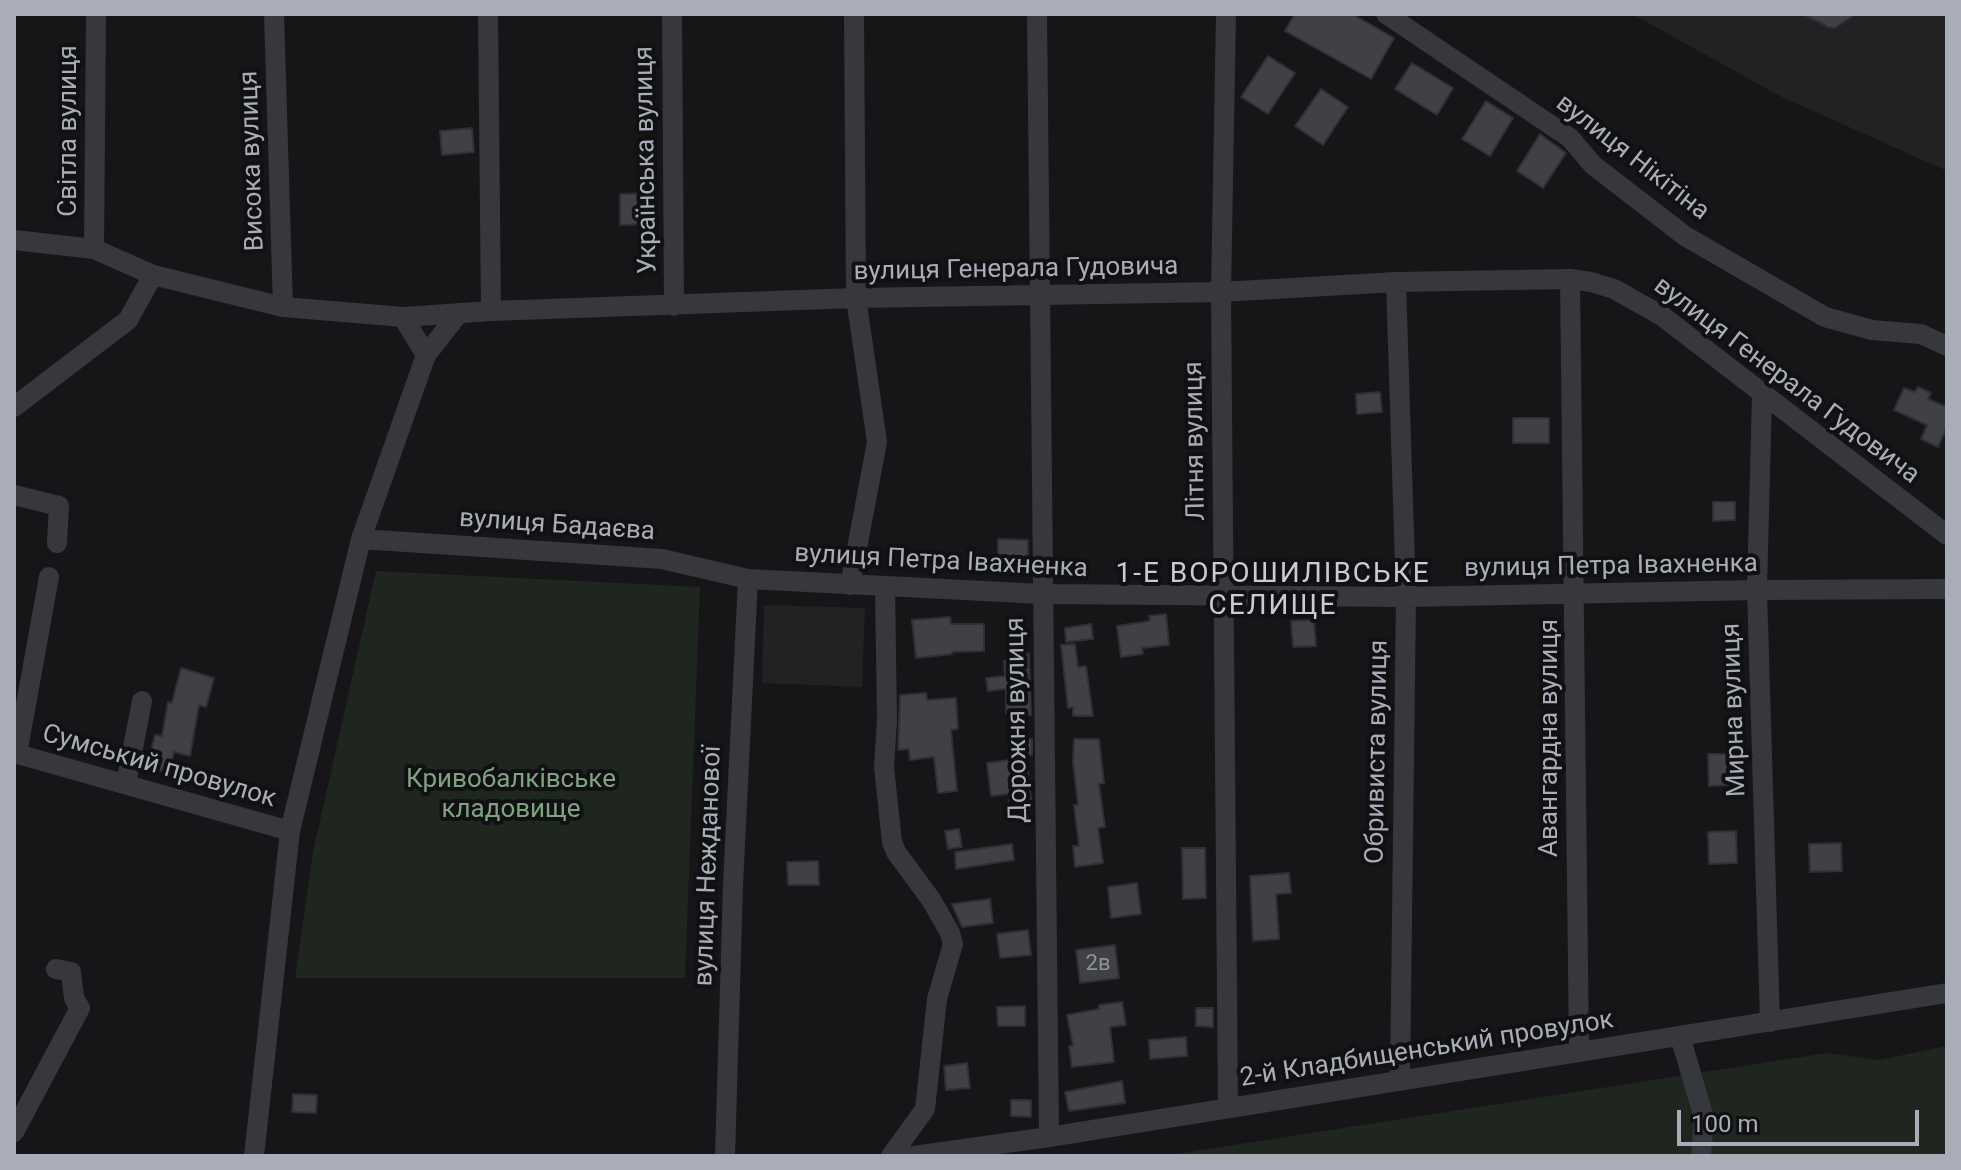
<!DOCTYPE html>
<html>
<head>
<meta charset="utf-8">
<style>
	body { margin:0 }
	#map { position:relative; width:1961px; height:1170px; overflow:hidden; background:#161618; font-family:Roboto,sans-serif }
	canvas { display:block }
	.frame { position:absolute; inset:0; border:16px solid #a8adb8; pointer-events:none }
	.scale { position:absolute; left:1677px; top:1110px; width:242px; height:36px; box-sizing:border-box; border:4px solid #a8adb8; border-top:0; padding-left:10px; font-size:24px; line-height:28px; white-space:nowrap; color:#a8adb8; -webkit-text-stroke:6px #111113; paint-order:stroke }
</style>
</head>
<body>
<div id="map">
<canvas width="1961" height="1170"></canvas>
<div class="frame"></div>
<div class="scale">100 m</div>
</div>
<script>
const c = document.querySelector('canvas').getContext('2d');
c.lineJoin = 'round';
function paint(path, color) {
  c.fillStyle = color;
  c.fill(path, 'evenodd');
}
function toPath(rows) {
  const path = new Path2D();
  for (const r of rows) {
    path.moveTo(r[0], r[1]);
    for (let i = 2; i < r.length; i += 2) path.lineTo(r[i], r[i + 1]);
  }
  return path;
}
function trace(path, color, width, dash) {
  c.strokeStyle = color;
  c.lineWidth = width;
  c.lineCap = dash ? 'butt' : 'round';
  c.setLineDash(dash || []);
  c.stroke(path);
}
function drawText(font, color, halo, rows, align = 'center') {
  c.font = font + ' Roboto,sans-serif';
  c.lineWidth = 8;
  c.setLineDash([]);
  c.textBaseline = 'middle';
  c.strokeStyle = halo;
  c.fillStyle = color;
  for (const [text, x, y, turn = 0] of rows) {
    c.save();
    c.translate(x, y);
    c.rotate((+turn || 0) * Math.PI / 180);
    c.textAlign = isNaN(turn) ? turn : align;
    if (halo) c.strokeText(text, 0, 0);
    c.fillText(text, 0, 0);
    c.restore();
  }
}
paint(toPath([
	[1632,14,1947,14,1947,171,1780,96],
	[764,605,865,608,862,687,762,683]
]), '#222225');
paint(toPath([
	[376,571,700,587,685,978,295,978,313,852],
	[1947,1046,1947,1156,1163,1156,1827,1053,1879,1060]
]), '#1e261f');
const building = toPath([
	[1295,14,1352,14,1394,38,1371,79,1285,31,1295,14],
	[1803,14,1856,14,1835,28,1828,27,1803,14],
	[1268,56,1295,73,1268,114,1241,97,1268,56],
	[1412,63,1453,88,1437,115,1395,89,1412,63],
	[1321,89,1348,107,1323,145,1295,126,1321,89],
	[1486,101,1513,118,1490,156,1462,139,1486,101],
	[472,128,474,152,442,155,440,131,472,128],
	[1540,134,1566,153,1543,188,1517,171,1540,134],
	[656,193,656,224,620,225,620,194,656,193],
	[1918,387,1931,393,1928,399,1947,407,1947,427,1938,447,1921,439,1927,425,1894,410,1904,388,1915,392,1918,387],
	[1380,392,1382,412,1357,414,1356,394,1380,392],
	[1513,418,1549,418,1549,443,1513,443,1513,418],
	[1713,502,1735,502,1735,520,1713,521,1713,502],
	[998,539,1028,540,1028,574,998,574,998,539],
	[1166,614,1169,645,1142,648,1143,654,1121,657,1117,626,1150,621,1149,616,1166,614],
	[950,617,951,624,984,624,984,651,952,652,952,654,916,658,912,620,950,617],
	[1314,620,1316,646,1293,647,1291,621,1314,620],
	[1091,624,1093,639,1066,642,1065,628,1091,624],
	[1075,644,1078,667,1086,666,1093,716,1073,716,1073,707,1068,708,1061,645,1075,644],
	[1029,653,1031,715,1006,714,1006,689,988,691,986,678,1005,676,1004,661,1014,660,1013,655,1029,653],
	[181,668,214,678,206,707,199,705,190,756,174,752,169,773,147,767,155,735,162,736,168,702,172,703,181,668],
	[926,693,927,700,956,698,958,729,951,730,957,791,938,793,934,757,910,760,909,749,898,750,900,695,926,693],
	[1009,739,1032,739,1032,755,1026,755,1031,799,1009,801,1009,794,991,796,987,763,1009,760,1009,739],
	[1074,739,1099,739,1104,783,1099,784,1105,827,1098,828,1103,863,1075,867,1073,846,1079,846,1074,805,1078,805,1073,763,1074,739],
	[1708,754,1732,754,1732,785,1709,786,1708,754],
	[959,829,962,847,948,849,945,831,959,829],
	[1736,831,1737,863,1709,864,1708,832,1736,831],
	[1841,843,1842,871,1810,872,1809,844,1841,843],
	[1012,844,1014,860,956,869,955,852,1012,844],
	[1182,848,1205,848,1206,898,1183,899,1182,848],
	[818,861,819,885,788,885,787,862,818,861],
	[1289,873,1291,893,1276,894,1279,939,1253,941,1250,876,1289,873],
	[1137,883,1141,914,1111,918,1108,887,1137,883],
	[990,899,993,923,962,927,952,904,990,899],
	[1028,930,1031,955,1000,958,997,934,1028,930],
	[1115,945,1119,978,1080,983,1076,950,1115,945],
	[1122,1002,1126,1025,1110,1027,1114,1062,1072,1067,1069,1046,1073,1046,1067,1015,1099,1009,1099,1005,1122,1002],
	[1025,1006,1025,1026,998,1026,997,1007,1025,1006],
	[1196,1008,1213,1008,1213,1027,1196,1026,1196,1008],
	[1186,1037,1187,1056,1150,1059,1149,1040,1186,1037],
	[967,1063,970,1088,946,1090,944,1066,967,1063],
	[1122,1081,1125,1103,1069,1111,1065,1092,1122,1081],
	[293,1094,317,1095,316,1113,292,1112,293,1094],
	[1011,1100,1031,1100,1031,1117,1011,1116,1011,1100]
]);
paint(building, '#404145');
trace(building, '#303034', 2);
trace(toPath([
	[274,14,283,307],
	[488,14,491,311],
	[672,14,674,306],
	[1037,14,1049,1137],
	[1226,14,1221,292,1228,1108],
	[1386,14,1570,138,1593,165,1685,236,1825,317,1872,330,1921,334,1947,346],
	[14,240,94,249,153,275,283,307,403,317,491,311,856,298,1221,292,1396,282,1570,279,1591,282,1614,289,1662,316,1947,535],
	[94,249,96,14],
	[1570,279,1579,1052],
	[1396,282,1406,597,1400,1079],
	[426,355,459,313],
	[1762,395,1757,590,1770,1022],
	[14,407,128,320,153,275],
	[14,495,59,506,57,543],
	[361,539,662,559,748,579,1042,594,1406,597,1757,590,1947,589],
	[850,585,877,442,856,298,854,14],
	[885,587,887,720,884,767,892,842,896,852,932,901,950,933,953,944,937,999,925,1109,891,1156],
	[14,753,290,831],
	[17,754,49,577],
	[126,784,142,701],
	[1680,1036,1704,1118,1701,1156],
	[14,1132,80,1008,74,998,71,972,56,969],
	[254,1156,290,831,361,539,426,355,403,317],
	[725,1156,733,885,748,579],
	[914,1156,1049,1137,1947,993]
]), '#37383d', 20);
drawText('22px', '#8e929b', null, [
	["2в",1098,964]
]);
drawText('26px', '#a8adb8', '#111113', [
	["Світла вулиця",69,131,-90],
	["вулиця Нікітіна",1632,158,38],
	["Українська вулиця",647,160,-91],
	["Висока вулиця",253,161,-92],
	["вулиця Генерала Гудовича",1016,270,-1],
	["вулиця Генерала Гудовича",1786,381,37],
	["Літня вулиця",1196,441,-91],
	["вулиця Бадаєва",557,526,4],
	["вулиця Петра Івахненка",941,562,3],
	["вулиця Петра Івахненка",1611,567,-1],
	["Мирна вулиця",1735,710,-92],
	["Дорожня вулиця",1018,720,-91],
	["Авангардна вулиця",1550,738,-90],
	["Обривиста вулиця",1378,752,-89],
	["Сумський провулок",159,767,16],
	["вулиця Нежданової",709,866,-88],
	["2-й Кладбищенський провулок",1427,1050,-9]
]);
drawText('26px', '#7fa381', '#111113', [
	["Кривобалківське",511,780],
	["кладовище",511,810]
]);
c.letterSpacing = '2px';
drawText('28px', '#c9ccd4', '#111113', [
	["1-Е ВОРОШИЛІВСЬКЕ",1273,575],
	["СЕЛИЩЕ",1273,607]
]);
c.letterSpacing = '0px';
</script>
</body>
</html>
